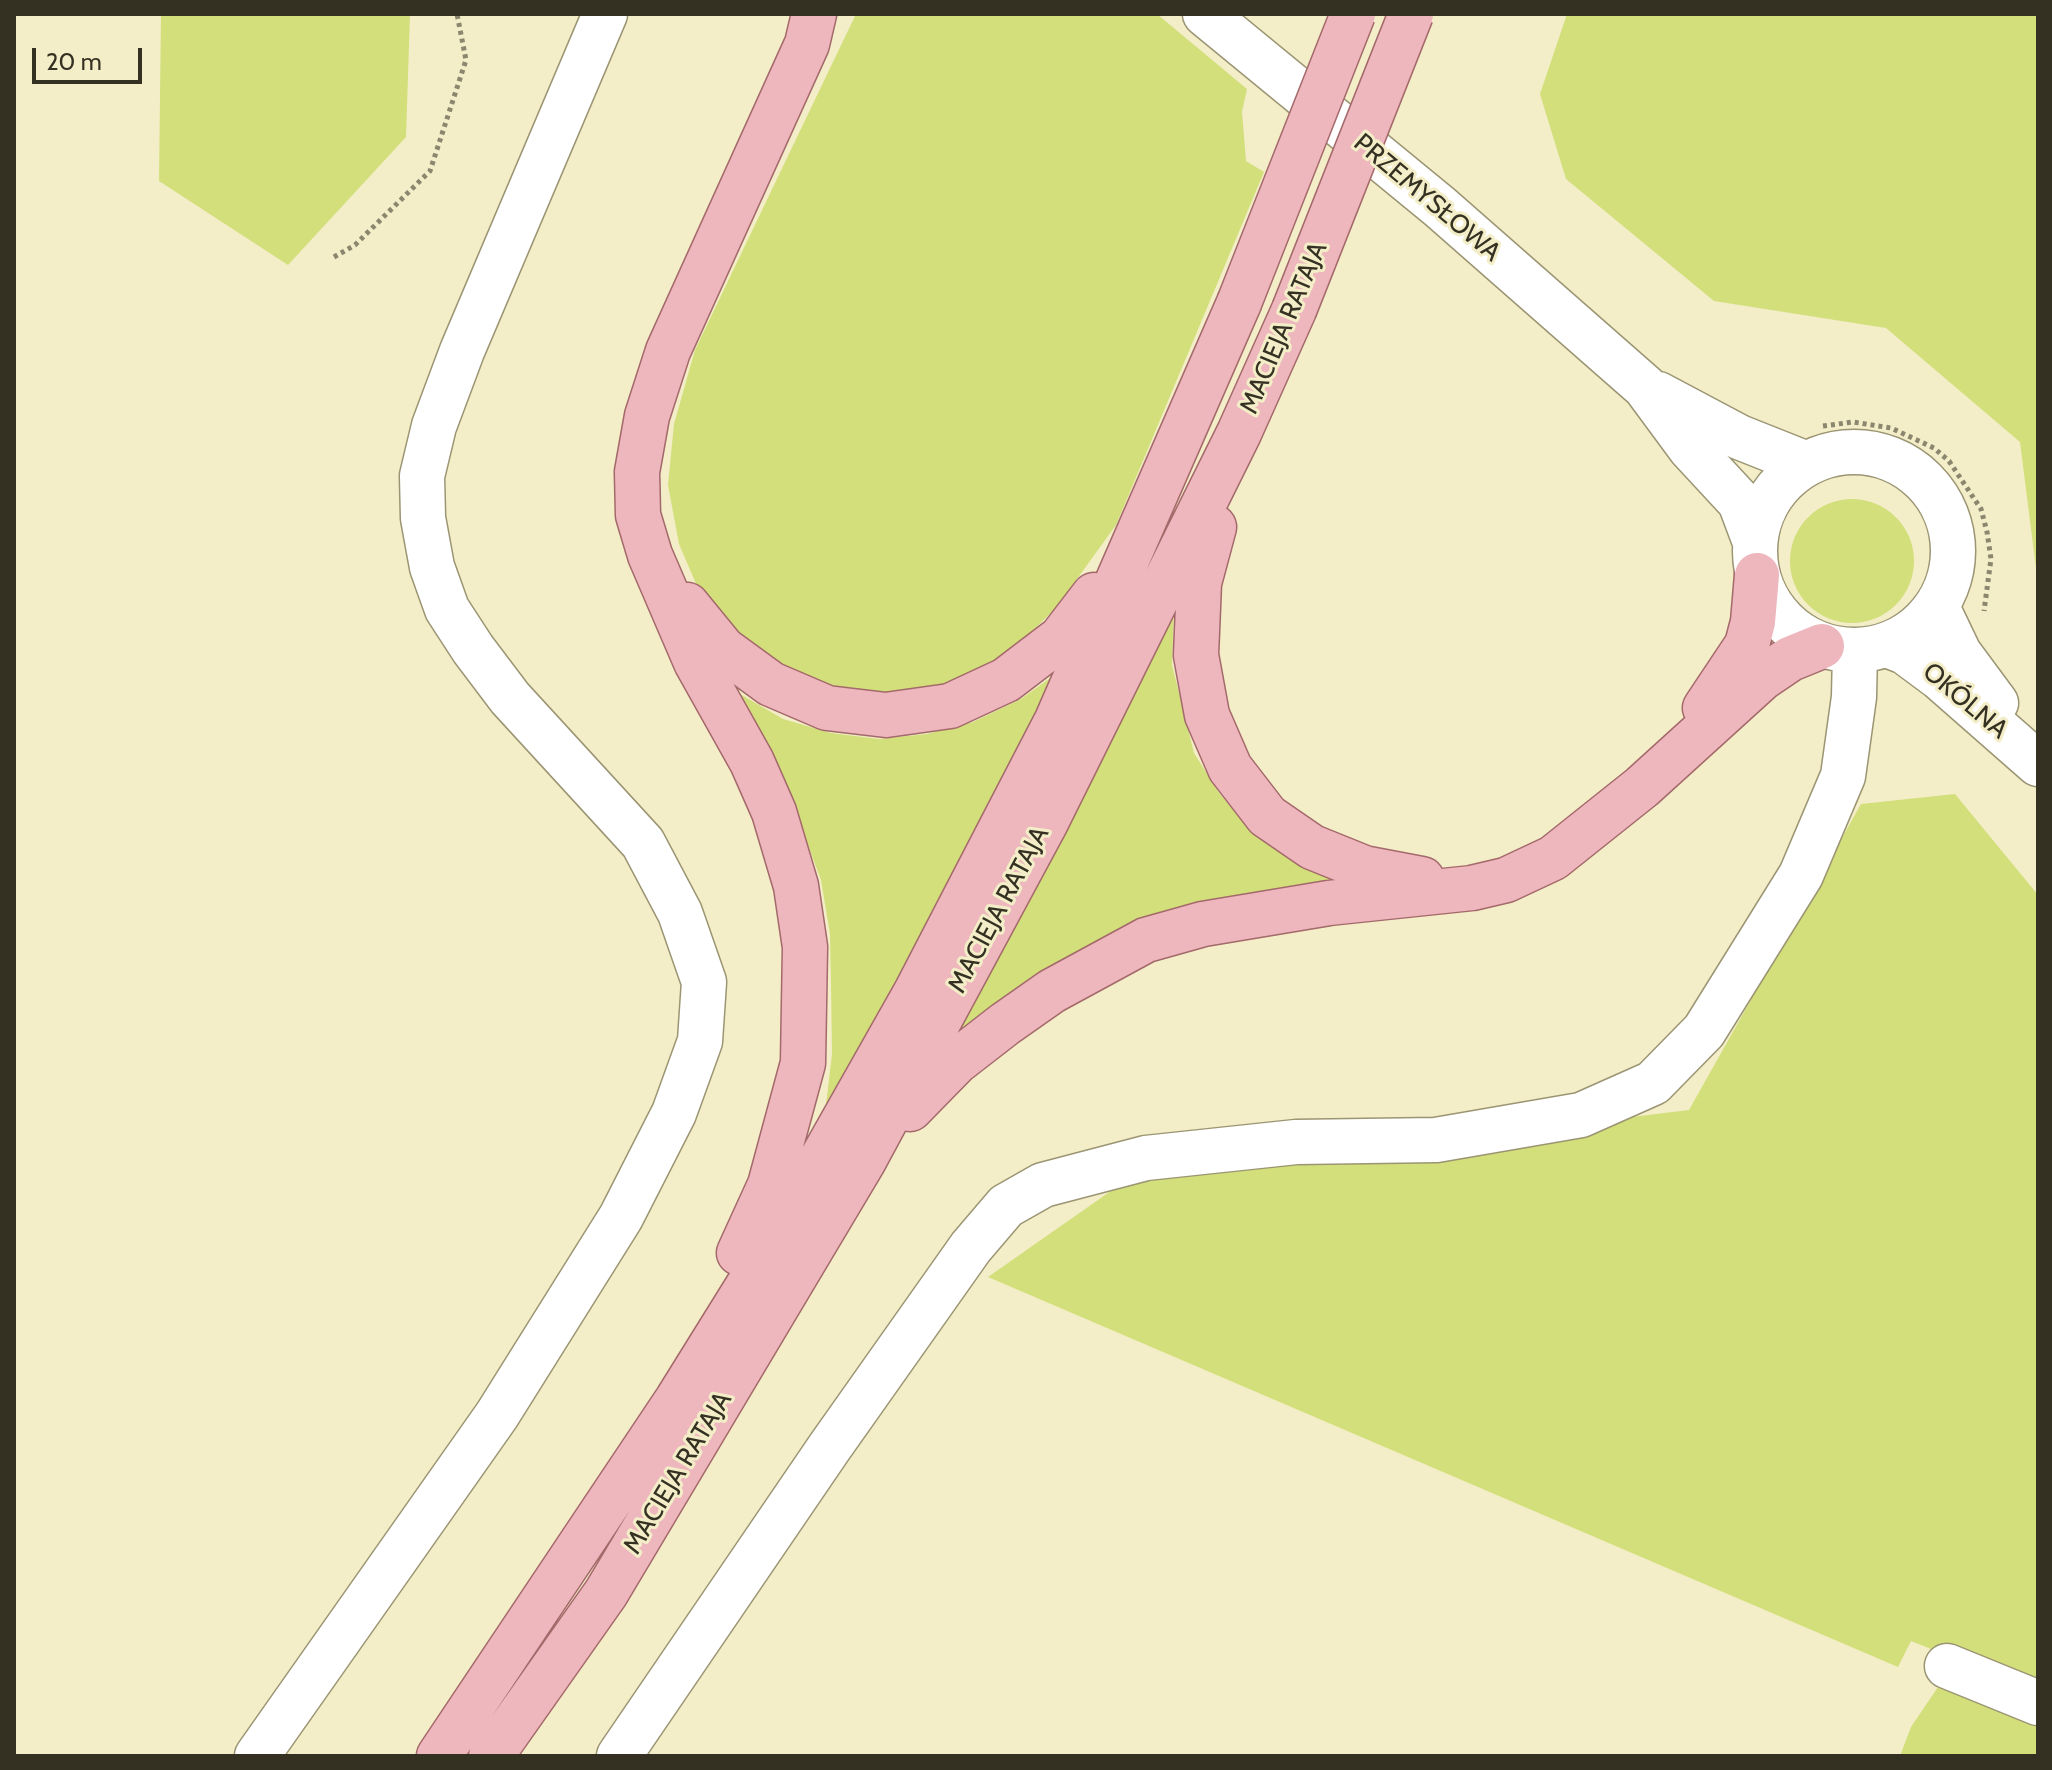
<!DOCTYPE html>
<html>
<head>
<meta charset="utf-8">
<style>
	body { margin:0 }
	#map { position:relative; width:2052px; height:1770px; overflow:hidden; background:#f3edc8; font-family:Cabin,sans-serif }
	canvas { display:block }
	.frame { position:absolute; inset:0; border:16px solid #343123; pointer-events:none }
	.scale { position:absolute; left:32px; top:48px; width:110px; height:36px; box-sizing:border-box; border:4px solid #343123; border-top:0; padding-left:10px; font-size:24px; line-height:28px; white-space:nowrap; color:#343123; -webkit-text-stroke:6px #f3edc8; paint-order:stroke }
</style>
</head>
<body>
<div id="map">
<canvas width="2052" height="1770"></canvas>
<div class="frame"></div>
<div class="scale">20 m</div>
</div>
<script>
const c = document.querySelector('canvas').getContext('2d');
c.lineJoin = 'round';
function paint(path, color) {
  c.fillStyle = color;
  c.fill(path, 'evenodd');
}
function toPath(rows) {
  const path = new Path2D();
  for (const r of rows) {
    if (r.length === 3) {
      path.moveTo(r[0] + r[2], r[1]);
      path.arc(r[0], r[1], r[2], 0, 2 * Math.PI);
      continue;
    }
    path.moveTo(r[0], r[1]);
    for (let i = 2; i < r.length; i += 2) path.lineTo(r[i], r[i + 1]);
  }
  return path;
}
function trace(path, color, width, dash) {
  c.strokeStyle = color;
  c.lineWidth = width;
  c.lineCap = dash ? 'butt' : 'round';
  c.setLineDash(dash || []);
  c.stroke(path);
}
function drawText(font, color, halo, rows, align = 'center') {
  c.font = font + ' Cabin,sans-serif';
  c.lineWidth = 6;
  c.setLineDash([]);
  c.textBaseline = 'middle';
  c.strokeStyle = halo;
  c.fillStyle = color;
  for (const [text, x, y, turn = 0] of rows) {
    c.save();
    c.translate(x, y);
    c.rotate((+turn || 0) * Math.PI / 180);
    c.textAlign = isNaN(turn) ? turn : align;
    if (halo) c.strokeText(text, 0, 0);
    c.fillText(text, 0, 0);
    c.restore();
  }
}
paint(toPath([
	[161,14,410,14,406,137,288,265,159,181],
	[856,14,1157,14,1247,89,1242,112,1246,161,1264,172,1116,525,1056,608,1013,650,966,679,915,692,861,693,815,681,766,658,728,628,697,586,679,544,668,485,674,424,695,350],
	[1567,14,2038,14,2038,584,2020,442,1886,328,1714,301,1566,179,1540,94],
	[1852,561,62],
	[1174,605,1172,665,1194,753,1219,793,1249,827,1350,885,1308,889,939,1058],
	[1064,668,824,1122,832,1054,831,982,830,934,821,880,784,780,762,734,735,691,783,719,831,733,879,739,927,734,973,722,1021,699],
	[1955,794,2038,895,2038,1692,1911,1641,1898,1667,988,1277,1128,1179,1689,1110,1861,804],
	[1942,1681,2038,1721,2038,1756,1900,1756,1911,1727]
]), '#d2df7a');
const minor = toPath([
	[1205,14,1440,207,1645,387,1690,448,1740,502,1755,542],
	[1658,394,1739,437,1807,464],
	[1854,551,99],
	[1937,607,1959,653,1996,703],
	[1887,645,1905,652,1940,678,2038,764],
	[1947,1666,2038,1703],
	[257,1756,497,1415,621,1217,674,1113,700,1041,704,982,680,913,643,843,510,698,473,649,447,609,432,567,423,518,422,476,434,426,462,351,605,14],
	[619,1756,829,1448,971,1247,1006,1206,1043,1185,1146,1158,1296,1142,1436,1140,1581,1115,1653,1083,1704,1031,1801,875,1843,776,1854,697,1855,651]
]);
const major = toPath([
	[1214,527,1199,583,1196,655,1207,715,1230,768,1267,816,1312,847,1364,868,1422,879],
	[687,605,723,649,771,684,827,708,886,715,950,706,1006,680,1061,638,1094,595],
	[1705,708,1747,645,1753,622,1757,575],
	[910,1109,956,1062,1005,1024,1052,991,1146,940,1203,924,1329,903,1472,888,1506,880,1553,858,1642,787,1762,678,1790,659,1822,646],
	[739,1253,770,1185,803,1063,805,947,796,886,774,812,752,762,696,662,650,555,638,515,637,472,647,416,668,351,807,44,814,14],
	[439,1756,677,1400,769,1252,916,992,1057,720,1239,303],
	[491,1756,606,1593,863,1162,1046,822,1239,433,1294,310]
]);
trace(minor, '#9b9573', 47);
trace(major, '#a4696a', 47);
trace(toPath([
	[334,257,355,245,430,171,466,60,457,14],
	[1823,426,1853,422,1891,428,1934,448,1949,461,1981,509,1987,532,1991,559,1984,611]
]), '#8b866e', 5, [4, 4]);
trace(minor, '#fff', 44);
trace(major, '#edb7bd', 44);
const majorBridge = toPath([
	[1239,303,1353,14],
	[1294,310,1411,14]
]);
trace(majorBridge, '#a4696a', 47, []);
trace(majorBridge, '#edb7bd', 44);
drawText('26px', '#343123', '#f3edc8', [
	["PRZEMYSŁOWA",1427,198,40],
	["MACIEJA RATAJA",1284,328,-67],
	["OKÓLNA",1965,701,40],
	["MACIEJA RATAJA",999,910,-62],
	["MACIEJA RATAJA",678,1473,-59]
]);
</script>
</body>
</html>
